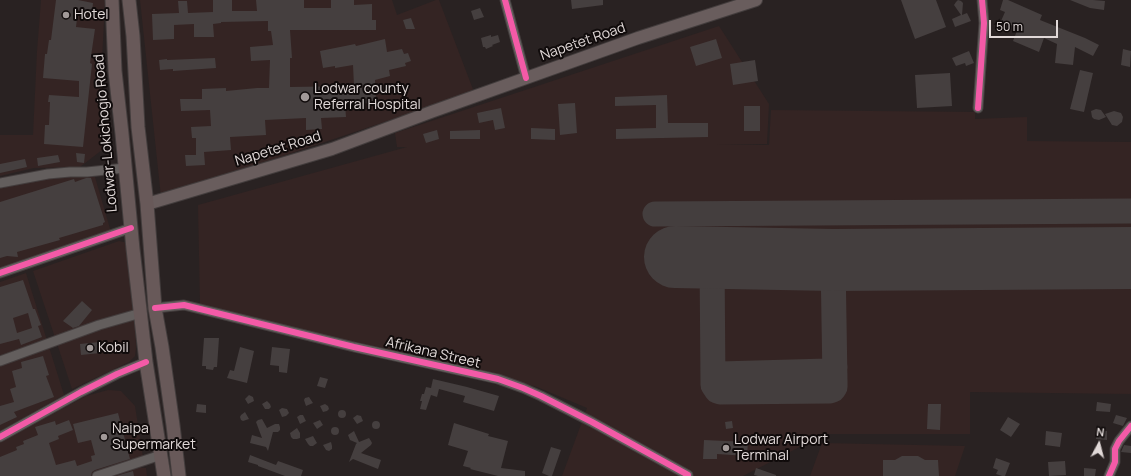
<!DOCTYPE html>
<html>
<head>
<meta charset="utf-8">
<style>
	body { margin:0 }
	#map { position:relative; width:1131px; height:476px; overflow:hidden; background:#292222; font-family:Manrope,sans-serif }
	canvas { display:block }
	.north { position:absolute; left:1079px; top:424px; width:40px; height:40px; -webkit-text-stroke:3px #100b0b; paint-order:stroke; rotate:7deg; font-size:11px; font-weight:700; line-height:16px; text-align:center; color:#e1d9d8 }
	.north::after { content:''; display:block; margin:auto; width:14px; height:18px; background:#e1d9d8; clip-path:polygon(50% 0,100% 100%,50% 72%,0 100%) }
	.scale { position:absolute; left:989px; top:20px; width:69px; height:18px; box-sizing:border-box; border:2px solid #e1d9d8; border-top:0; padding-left:5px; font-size:12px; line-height:14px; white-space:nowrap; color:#e1d9d8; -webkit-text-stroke:3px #100b0b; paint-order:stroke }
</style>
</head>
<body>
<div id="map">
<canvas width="1131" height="476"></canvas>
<div class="north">N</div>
<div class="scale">50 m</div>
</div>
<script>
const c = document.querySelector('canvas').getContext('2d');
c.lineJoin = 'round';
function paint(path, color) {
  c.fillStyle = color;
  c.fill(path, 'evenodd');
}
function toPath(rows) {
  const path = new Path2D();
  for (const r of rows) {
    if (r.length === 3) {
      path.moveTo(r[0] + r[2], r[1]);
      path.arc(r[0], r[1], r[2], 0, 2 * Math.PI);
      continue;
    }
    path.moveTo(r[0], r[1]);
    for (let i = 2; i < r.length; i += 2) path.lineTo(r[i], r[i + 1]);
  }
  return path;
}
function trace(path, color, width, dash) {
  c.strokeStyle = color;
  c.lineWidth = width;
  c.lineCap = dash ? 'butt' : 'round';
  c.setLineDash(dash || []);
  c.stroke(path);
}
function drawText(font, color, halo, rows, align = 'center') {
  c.font = font + ' Manrope,sans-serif';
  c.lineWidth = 4;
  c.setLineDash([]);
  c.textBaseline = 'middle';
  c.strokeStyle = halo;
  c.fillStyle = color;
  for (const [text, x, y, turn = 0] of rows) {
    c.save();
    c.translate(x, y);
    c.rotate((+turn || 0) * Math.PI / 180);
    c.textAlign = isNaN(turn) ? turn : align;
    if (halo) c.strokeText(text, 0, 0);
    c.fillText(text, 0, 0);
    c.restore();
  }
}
paint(toPath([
	[41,0,105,0,102,61,102,150,80,167,34,168,0,176,0,135,33,135,37,51],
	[140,0,392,0,397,15,436,0,439,0,474,92,161,197],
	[719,26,769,104,767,144,717,145,769,145,771,110,975,112,975,119,1027,117,1027,141,1131,142,1131,394,970,392,970,434,825,434,743,476,562,476,587,408,537,387,451,364,361,344,200,306,198,205,407,147,397,147,395,133],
	[61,176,79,176,95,177,111,232,0,270,0,188],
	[119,241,128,243,133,249,136,348,135,356,129,362,72,389,33,271],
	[26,273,64,395,0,431,0,282],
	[108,390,121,391,135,406,143,457,131,462,89,476,0,476,0,442,86,396],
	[822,443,965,446,955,476,810,476],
	[132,467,146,468,147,476,105,476]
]), '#342423');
trace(toPath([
	[655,214,1131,211],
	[712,257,713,385,717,391,720,392,830,391,833,390,835,387,835,381,833,260],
	[713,370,718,373,720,374,828,371,835,367]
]), '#443e3e', 25);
trace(toPath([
	[675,257,833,260,1131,258]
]), '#443e3e', 62);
paint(toPath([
	[56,0,78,0,93,3,92,13,78,10,76,27,95,29,90,63,92,64,83,147,44,144,45,125,49,125,50,102,48,102,49,95,79,97,79,81,43,78,45,54,47,54,49,40,51,40],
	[213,0,232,0,232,11,257,11,256,0,304,0,304,8,331,8,331,0,354,0,354,5,372,4,372,20,376,20,376,30,290,30,292,58,290,58,290,87,354,86,353,65,335,68,335,66,323,68,320,51,355,44,356,46,385,39,387,52,402,49,404,54,408,53,411,61,405,63,406,66,389,70,390,76,375,80,376,103,345,104,346,117,321,118,322,129,306,130,306,118,265,120,266,135,230,137,231,150,204,152,205,165,186,166,185,155,196,155,196,138,192,138,191,127,211,126,210,110,181,111,180,99,202,99,202,89,226,88,226,91,257,88,269,88,270,60,251,61,250,47,273,45,271,31,268,31,268,21,221,22,221,23,213,24,214,37,194,37,194,24,174,25,174,39,153,40,152,14,179,13,178,1,187,1,188,13,213,12],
	[571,0,603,0,603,5,572,9],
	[901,0,936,0,946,27,915,39],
	[958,0,961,1,963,3,962,15,967,13,971,21,955,27,952,19,961,15,954,5,956,2],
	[1003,0,1008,0,1042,15,1040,20,1085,38,1099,45,1093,56,1075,47,1073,65,1055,63,1057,44,1044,38,1039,52,1013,41,1018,28,1001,21,1005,12,1000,10],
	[1070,0,1093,0,1105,1,1104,10,1090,8],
	[480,8,484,17,474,20,471,11],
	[411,18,415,29,406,29,403,20],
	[491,35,491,37,498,35,500,42,492,45,493,46,486,49,485,47,483,47,481,38],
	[716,39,722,58,696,66,690,47],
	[1123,49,1131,51,1130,67,1121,65],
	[969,51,974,63,966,66,965,63,956,66,952,58],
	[215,58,216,68,173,71,173,69,160,70,159,60,167,59,167,60],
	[755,60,758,81,733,85,730,64],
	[1080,70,1093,73,1084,112,1070,109],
	[950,73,952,106,917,108,915,75],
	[667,95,668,123,708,123,708,137,616,139,616,129,656,128,656,105,615,106,615,97],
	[575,103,577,133,560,135,558,104],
	[744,106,760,106,760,131,744,131],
	[501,108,505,128,495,130,493,120,479,123,477,113],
	[1096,109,1101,110,1106,117,1099,120,1094,119,1092,117,1091,111],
	[1114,111,1121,113,1123,117,1122,122,1117,126,1112,125,1105,114],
	[531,128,555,129,555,140,531,139],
	[437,130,439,139,426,143,423,134],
	[480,130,480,139,450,139,450,131],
	[76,153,85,154,84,163,77,162],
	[58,155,60,162,38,166,37,158],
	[25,159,27,167,0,173,0,164],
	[86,178,91,178,105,222,103,223,103,225,59,238,60,240,17,252,18,257,7,256,0,258,0,202,74,179,75,182],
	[23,280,33,309,35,309,41,325,38,326,42,337,21,345,19,339,0,344,0,287],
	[28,313,32,328,17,333,13,318],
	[82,301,92,310,79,326,73,328,63,321],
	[204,338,219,338,217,367,214,367,213,370,206,369,206,366,202,366],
	[99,342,100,353,81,355,80,344],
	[240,347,254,351,247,383,227,378,230,370,234,371],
	[272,347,290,349,287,373,279,372,279,366,270,365],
	[43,356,49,375,46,376,54,397,14,412,17,417,0,425,0,406,14,402,10,389,16,387,12,371,22,368,21,362],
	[320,377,328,379,325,388,317,386],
	[433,379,467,387,499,396,494,411,463,402,465,396,439,389,437,397,431,395,426,410,420,409,422,401,420,401,422,394,424,394,426,387,431,388],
	[249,395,253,397,254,401,248,404,245,399],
	[309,397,313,403,306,406,304,400,305,398],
	[267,401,270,404,271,407,269,409,265,409,262,404],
	[1097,402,1111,404,1110,412,1096,411],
	[197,404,206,405,206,413,196,412],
	[325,404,328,406,329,409,327,411,323,412,320,406],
	[928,404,941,404,940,430,927,429],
	[282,408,287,409,289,413,286,416,282,417,279,410],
	[342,414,4],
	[245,412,249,419,243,421,241,420,240,417,241,415],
	[118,413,130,459,95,470,92,472,91,476,0,476,0,457,17,450,16,447,24,444,23,441,38,435,35,427,55,421,56,425,69,420,73,430,58,436,59,439,49,443,56,465,75,460,77,466,92,461,91,456,95,455,91,440,78,443,73,424],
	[300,415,303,415,306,421,300,424,297,417],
	[357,415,361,416,363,421,357,424,353,418],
	[1116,415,1127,418,1123,426,1113,423],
	[1008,417,1020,424,1011,437,1000,430],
	[262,419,267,428,275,424,279,424,280,427,280,430,278,432,273,432,268,451,266,447,250,443,252,435,262,438,256,422,258,420],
	[320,420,323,425,317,429,313,423],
	[732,421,733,428,726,429,725,422],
	[376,425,4],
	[454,423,489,434,488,436,508,441,501,468,525,471,525,476,498,476,470,469,471,468,463,466,468,451,448,445],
	[335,431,4],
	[297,428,300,433,300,438,297,439,293,439,291,437,290,433],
	[1097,430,1107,431,1107,440,1096,439],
	[354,431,359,442,369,438,371,441,372,443,371,445,361,453,381,460,378,469,353,459,349,462,356,444,357,443,350,440,348,435],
	[1046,431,1062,433,1060,447,1045,445],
	[313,436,317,443,313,446,310,446,308,444,305,439],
	[704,440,748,442,747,456,717,454,717,459,703,459],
	[331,442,332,446,332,449,329,451,326,450,323,445],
	[1124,445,1131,446,1131,453,1121,452],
	[551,447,561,450,552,476,549,476,542,473],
	[250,455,276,465,278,461,303,470,301,476,285,476,258,466,258,465,248,462],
	[902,456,918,456,925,460,938,460,939,476,883,476,883,460,895,460],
	[996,458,1010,463,1005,476,1002,476,996,474,998,470,993,468],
	[1065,461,1066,475,1049,476,1048,462],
	[756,468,776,475,776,476,758,476,754,475],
	[1084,468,1096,469,1095,476,1084,476],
	[133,471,134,476,116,476]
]), '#453f3f');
const minor = toPath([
	[505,0,526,78],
	[978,108,984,23,982,0],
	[0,183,48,174,70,172,87,172,125,168],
	[0,273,131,228],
	[155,308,184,305,354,347,498,379,523,388,541,396,592,422,688,475,688,476],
	[0,361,99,325,141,313],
	[0,437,81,392,117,374,146,362],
	[97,476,161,455],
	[1109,476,1115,462,1115,449,1119,441,1131,426]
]);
const major = toPath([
	[147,204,332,149,431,112,638,38,756,0]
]);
const highway = toPath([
	[112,0,115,71,122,134,133,249,146,362,164,476],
	[129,0,133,36,138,127,147,204,155,308,162,347,173,425,179,476]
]);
trace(minor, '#433d3d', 11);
trace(major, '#433d3d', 14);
trace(highway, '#433d3d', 15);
trace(minor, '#635e5d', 9);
trace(major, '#695d5d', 12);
trace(highway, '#685959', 13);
trace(toPath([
	[505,0,526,78],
	[978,108,984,23,982,0],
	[0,273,131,228],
	[155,308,184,305,354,347,498,379,523,388,541,396,592,422,688,475,688,476],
	[0,437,81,392,117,374,146,362],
	[1109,476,1115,462,1115,449,1119,441,1131,426]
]), '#f35aa7', 6);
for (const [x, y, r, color] of [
	[66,15,4,"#a19998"],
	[305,97,5,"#a19998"],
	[90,348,4,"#a19998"],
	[104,437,4,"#a19998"],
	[726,448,4,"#a19998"]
]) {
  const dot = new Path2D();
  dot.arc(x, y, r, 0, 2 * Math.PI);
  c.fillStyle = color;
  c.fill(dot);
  trace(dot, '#100b0b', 1.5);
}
drawText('14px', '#e1d9d8', '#100b0b', [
	["Hotel",74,15],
	["Lodwar county",314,89],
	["Referral Hospital",314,105],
	["Kobil",98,348],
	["Naipa",112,429],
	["Supermarket",112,445],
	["Lodwar Airport",734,440],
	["Terminal",734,456]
], 'left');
drawText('14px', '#e1d9d8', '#100b0b', [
	["Napetet Road",583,42,-19],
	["Lodwar-Lokichogio Road",106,133,-95],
	["Napetet Road",278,149,-17],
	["Afrikana Street",433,353,13]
]);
</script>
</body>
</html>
